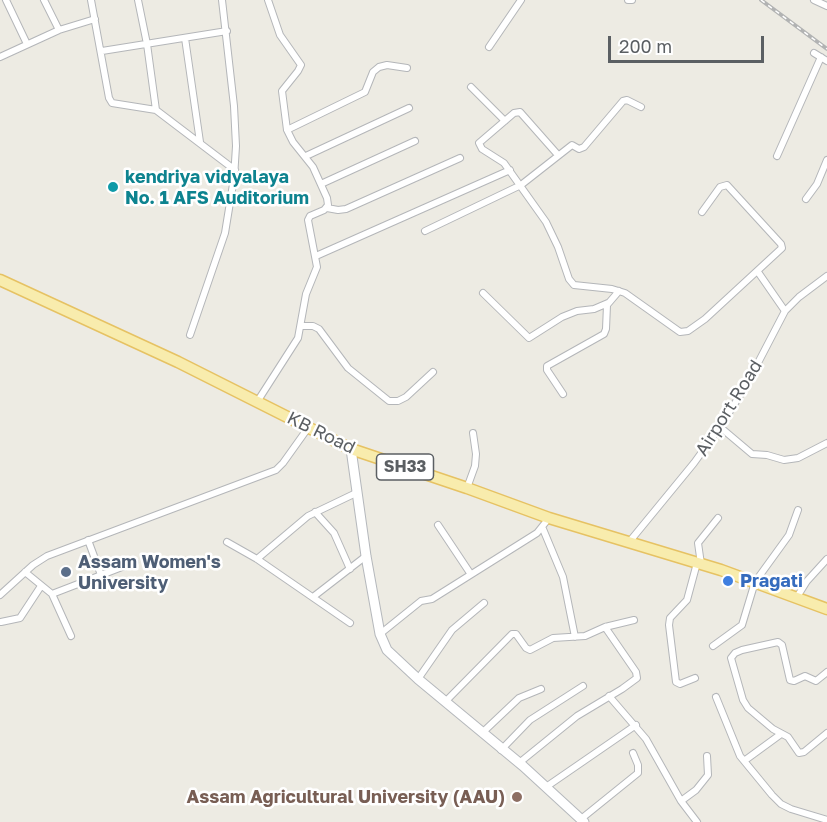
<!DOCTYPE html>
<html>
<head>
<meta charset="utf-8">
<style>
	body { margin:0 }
	#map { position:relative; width:827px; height:822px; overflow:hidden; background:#edebe3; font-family:"Golos Text",sans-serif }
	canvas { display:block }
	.scale { position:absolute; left:608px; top:36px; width:156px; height:27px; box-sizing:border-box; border:3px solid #5b5f63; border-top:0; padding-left:8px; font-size:18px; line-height:21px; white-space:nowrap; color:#5b5f63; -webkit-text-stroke:4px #fff; paint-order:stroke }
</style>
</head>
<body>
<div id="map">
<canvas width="827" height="822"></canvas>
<div class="scale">200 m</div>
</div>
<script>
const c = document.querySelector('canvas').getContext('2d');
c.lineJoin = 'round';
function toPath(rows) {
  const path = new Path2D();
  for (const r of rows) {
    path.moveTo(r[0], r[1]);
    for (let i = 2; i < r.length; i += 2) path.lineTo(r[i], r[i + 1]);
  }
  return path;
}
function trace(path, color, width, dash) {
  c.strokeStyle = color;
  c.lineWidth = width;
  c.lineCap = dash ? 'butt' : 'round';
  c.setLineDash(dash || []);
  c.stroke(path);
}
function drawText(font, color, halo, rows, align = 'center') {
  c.font = font + ' "Golos Text",sans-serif';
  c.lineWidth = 5;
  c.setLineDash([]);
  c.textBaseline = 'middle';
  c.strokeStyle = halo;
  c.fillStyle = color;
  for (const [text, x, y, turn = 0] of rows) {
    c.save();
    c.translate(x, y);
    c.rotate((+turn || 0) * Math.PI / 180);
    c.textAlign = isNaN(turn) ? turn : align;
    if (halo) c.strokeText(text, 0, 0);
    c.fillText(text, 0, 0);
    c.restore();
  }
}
const minor = toPath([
	[6,0,27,44],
	[44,0,59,30],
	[91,0,109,98,112,103,156,110,235,170],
	[138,0,147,44,156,110],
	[628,0,632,0],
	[814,0,827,6],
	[185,38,200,142],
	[489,47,521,0],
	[102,51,227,31],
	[814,53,827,61],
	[0,57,59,30,95,19],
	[471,87,505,121],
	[287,130,365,92,373,72,379,67,387,65,407,68],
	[558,155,520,112,514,113,479,143,482,149,504,163,546,222,558,247,569,279,574,285,612,289,625,293,680,332,688,331,705,319,782,248,781,244,727,185,720,187,702,212],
	[306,156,409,108],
	[777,156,821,57],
	[321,184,415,141],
	[806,199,817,184,827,160],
	[327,208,338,210,346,209,460,158],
	[425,231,521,185,572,145,579,149,584,147,623,101,627,100,641,107],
	[316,256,510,170],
	[758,272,785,311],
	[483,293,529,338,562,317,577,311,594,309,608,303],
	[301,326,313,326,319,329,348,368,389,401,398,401,406,397,433,372],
	[190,335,225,233,234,178,236,146,234,106,222,0],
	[563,394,547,370,547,366,604,334,606,329,607,305,619,291],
	[257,402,298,338,306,294,317,267,308,220,310,216,324,210,328,205,327,198,313,167,293,142,287,130,282,91,298,71,301,65,280,35,268,0],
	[720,427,752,454,767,455,784,460,798,458,827,443],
	[467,488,475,466,476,454,473,433],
	[315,512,334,533,350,569],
	[438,525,470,573],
	[543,529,563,577,575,637],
	[88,540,101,575],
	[630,541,694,463,720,427,747,384,785,311,799,297,827,276],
	[227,542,257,559,350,623],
	[257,559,308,516,356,493],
	[701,564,698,543,718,518],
	[25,572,52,594,135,562],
	[52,594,71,636],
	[0,595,33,565,47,556,276,470,283,463,308,428],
	[313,597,366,556],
	[797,597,807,581,827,559],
	[1,622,20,618,41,586],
	[380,634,421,601,432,599,537,533,549,518],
	[713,646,742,625,755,582,789,535,798,510],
	[827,672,816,681,805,676,794,681,790,680,782,645,778,642,742,650,735,653,731,658,743,700,748,708,773,729,788,737,799,753,804,752,827,733],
	[695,678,680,684,676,682,669,625,670,618,687,600,697,563],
	[418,679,452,630,484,603],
	[609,696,646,739,681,801,697,822],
	[716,697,740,756,772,795,781,804,791,809,827,820],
	[445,702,512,634,516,634,526,648,530,650,553,638,585,636,605,627,634,620],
	[482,733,519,698,541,689],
	[501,750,530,720,583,686],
	[744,761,781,734],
	[519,763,577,716,622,689,637,678,636,672,605,627],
	[546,787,636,725],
	[681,801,696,790,708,775,707,756],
	[581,819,638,773,638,765,633,753]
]);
const secondary = toPath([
	[351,449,366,556,380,634,387,650,418,679,523,766,584,822]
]);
const primary = toPath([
	[0,280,178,362,351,449,467,488,549,518,721,570,827,609]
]);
trace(minor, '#b4b6b9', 8);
trace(secondary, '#b5b8bc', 11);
trace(primary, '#e6c263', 13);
trace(minor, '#fff', 6);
trace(secondary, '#fff', 9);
trace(primary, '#f8ecad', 10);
const rail = toPath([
	[761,0,827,49]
]);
trace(rail, '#b2b3b3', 4);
trace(rail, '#fff', 1.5, [4.5]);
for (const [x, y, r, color] of [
	[113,187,6,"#0f9aa8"],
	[66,572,6,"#5c6f8a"],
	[728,581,6,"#3f7fe0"],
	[517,797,6,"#8d6e63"]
]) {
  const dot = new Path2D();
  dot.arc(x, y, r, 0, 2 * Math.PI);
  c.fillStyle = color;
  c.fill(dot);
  trace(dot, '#fff', 2);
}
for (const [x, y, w] of [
	[405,467,57]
]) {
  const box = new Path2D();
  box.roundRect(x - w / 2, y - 13, w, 26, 4.5);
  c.fillStyle = '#fff';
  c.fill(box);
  trace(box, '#5b5f63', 1.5);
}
drawText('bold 16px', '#5b5f63', null, [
	["SH33",405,467]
]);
drawText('bold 18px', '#0d838f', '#fff', [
	["kendriya vidyalaya",125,177],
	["No. 1 AFS Auditorium",125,198]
], 'left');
drawText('18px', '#5b5f63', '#fff', [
	["Airport Road",729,408,-58],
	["KB Road",321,433,26]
]);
drawText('bold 18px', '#4e5e75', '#fff', [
	["Assam Women's",78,562],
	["University",78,583]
], 'left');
drawText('bold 18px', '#366cbe', '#fff', [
	["Pragati",740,581]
], 'left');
drawText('bold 18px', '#785e54', '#fff', [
	["Assam Agricultural University (AAU)",505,797]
], 'right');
</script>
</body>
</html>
